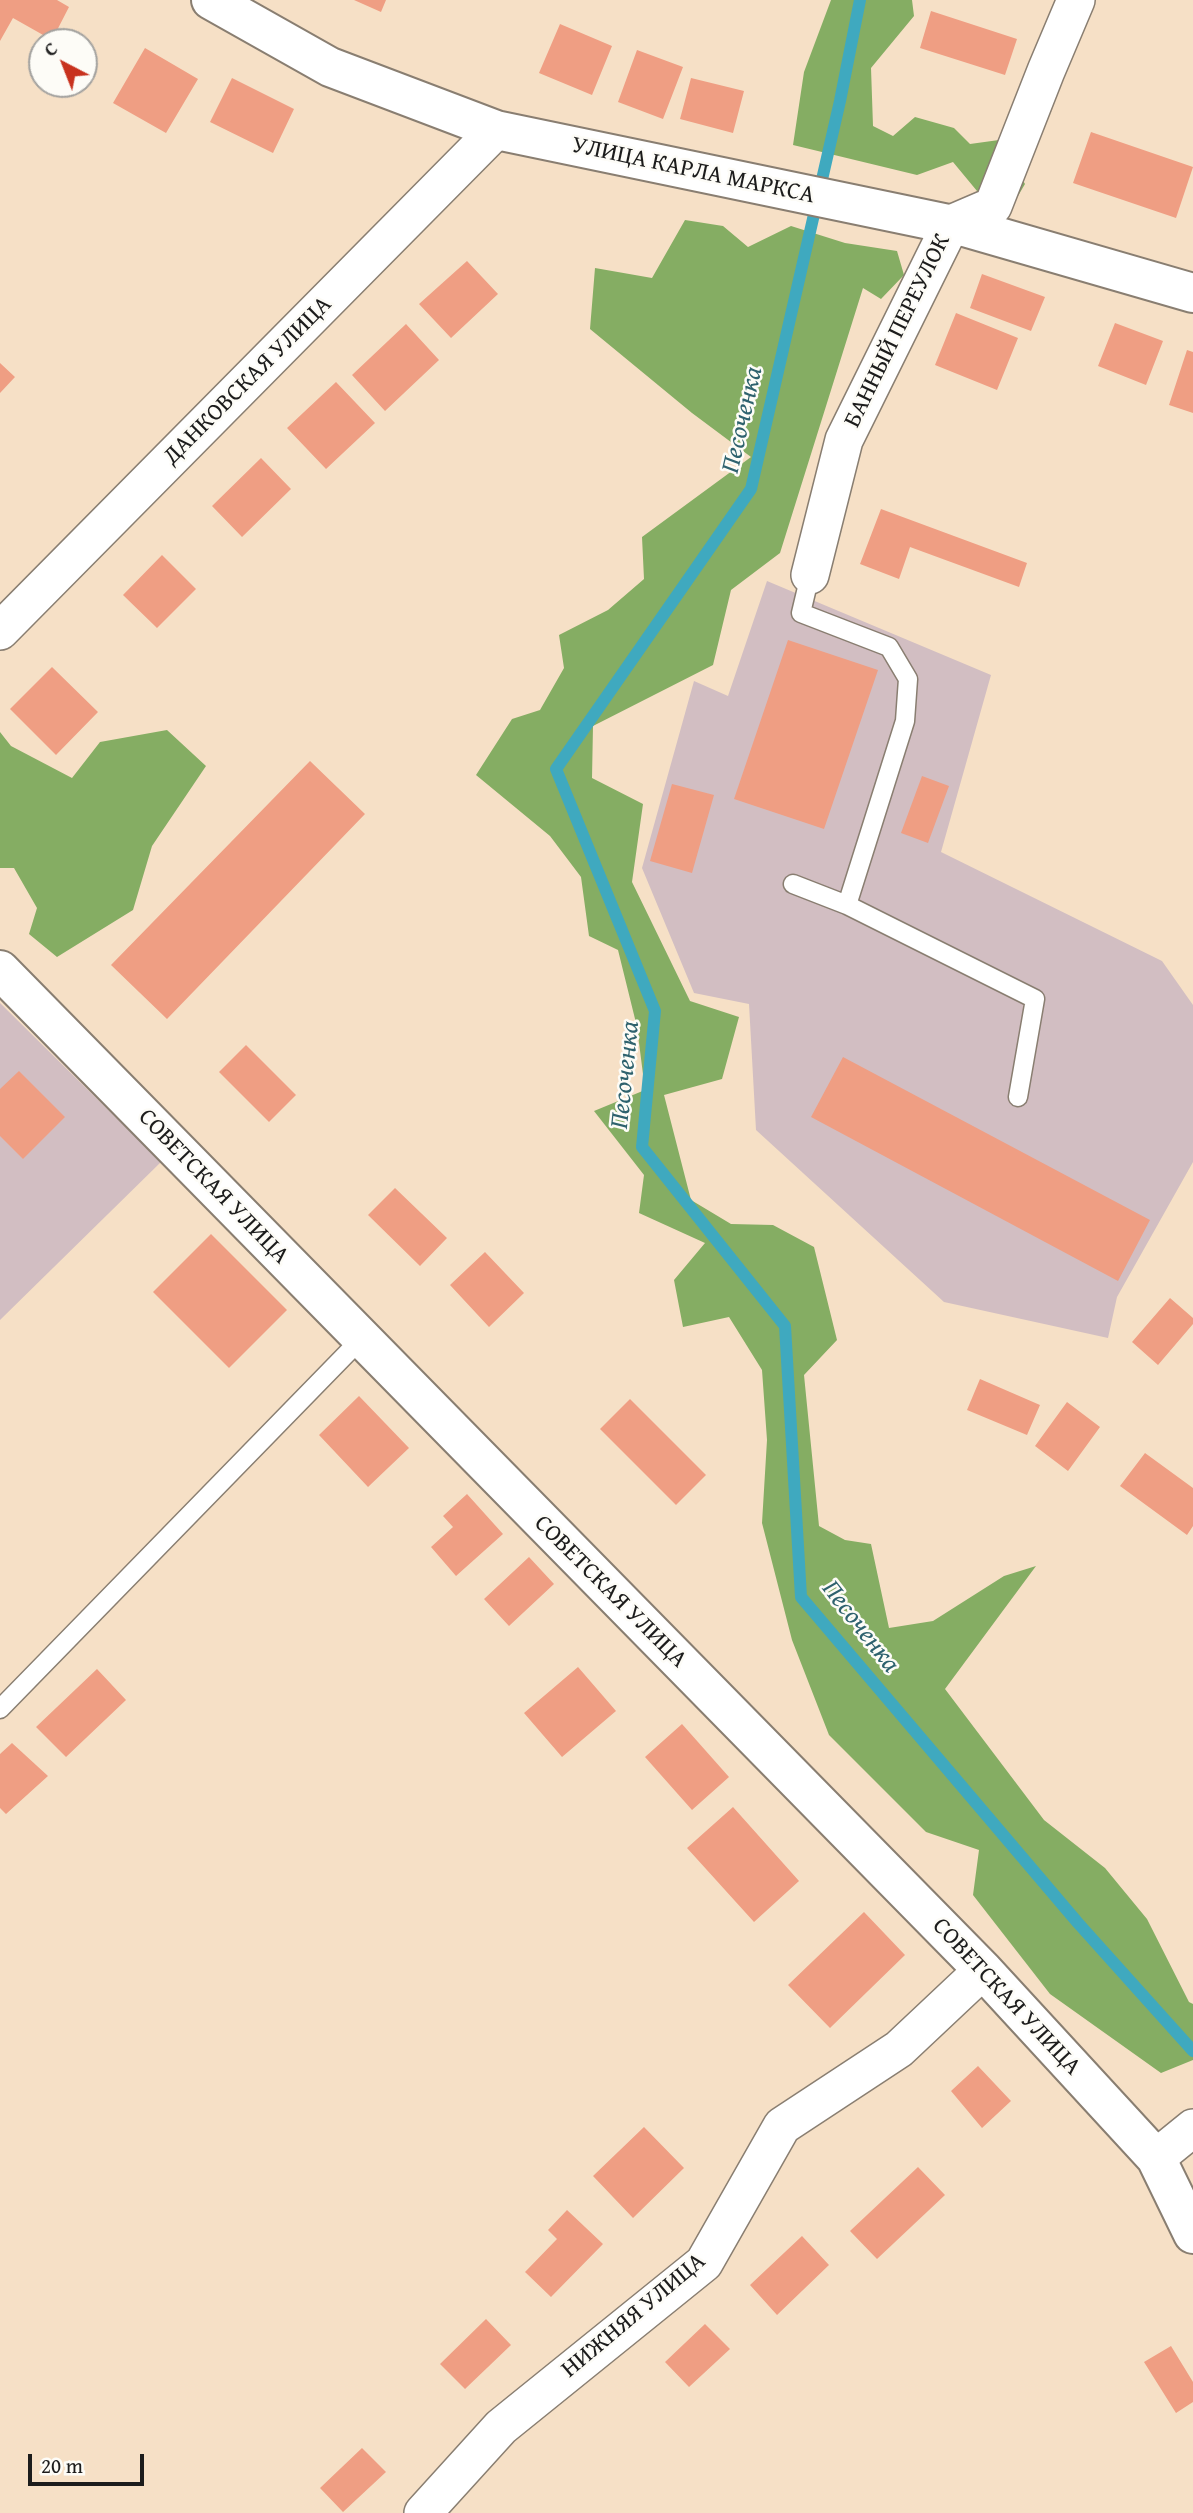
<!DOCTYPE html>
<html>
<head>
<meta charset="utf-8">
<style>
	body { margin:0 }
	#map { position:relative; width:1193px; height:2513px; overflow:hidden; background:#f6e0c6; font-family:"Gentium Book Plus",serif }
	canvas { display:block }
	.north { position:absolute; left:28px; top:28px; width:70px; height:70px; box-sizing:border-box; background:#fdfcf7; border:2px solid #a3a29f; border-radius:50%; rotate:318deg; font-size:19px; font-weight:700; line-height:28px; text-align:center; color:#1c1c1c }
	.north::after { content:''; display:block; margin:auto; width:24px; height:32px; background:#c8321e; clip-path:polygon(50% 0,100% 100%,50% 72%,0 100%) }
	.scale { position:absolute; left:28px; top:2454px; width:116px; height:32px; box-sizing:border-box; border:4px solid #1c1c1c; border-top:0; padding-left:9px; font-size:21px; line-height:24px; white-space:nowrap; color:#1c1c1c; -webkit-text-stroke:5px #fdfcf7; paint-order:stroke }
</style>
</head>
<body>
<div id="map">
<canvas width="1193" height="2513"></canvas>
<div class="north">С</div>
<div class="scale">20 m</div>
</div>
<script>
const c = document.querySelector('canvas').getContext('2d');
c.lineJoin = 'round';
function paint(path, color) {
  c.fillStyle = color;
  c.fill(path, 'evenodd');
}
function toPath(rows) {
  const path = new Path2D();
  for (const r of rows) {
    path.moveTo(r[0], r[1]);
    for (let i = 2; i < r.length; i += 2) path.lineTo(r[i], r[i + 1]);
  }
  return path;
}
function trace(path, color, width, dash) {
  c.strokeStyle = color;
  c.lineWidth = width;
  c.lineCap = dash ? 'butt' : 'round';
  c.setLineDash(dash || []);
  c.stroke(path);
}
function drawText(font, color, halo, rows, align = 'center') {
  c.font = font + ' "Gentium Book Plus",serif';
  c.lineWidth = 5;
  c.setLineDash([]);
  c.textBaseline = 'middle';
  c.strokeStyle = halo;
  c.fillStyle = color;
  for (const [text, x, y, turn = 0] of rows) {
    c.save();
    c.translate(x, y);
    c.rotate((+turn || 0) * Math.PI / 180);
    c.textAlign = isNaN(turn) ? turn : align;
    if (halo) c.strokeText(text, 0, 0);
    c.fillText(text, 0, 0);
    c.restore();
  }
}
paint(toPath([
	[767,581,991,675,941,852,1162,961,1193,1005,1193,1162,1117,1297,1108,1338,944,1302,756,1130,749,1004,694,993,642,868,694,681,728,696],
	[0,1003,161,1162,0,1320]
]), '#d2bec2');
paint(toPath([
	[831,0,912,0,914,16,871,68,873,126,893,136,915,117,954,128,970,144,999,140,1025,184,1015,201,977,191,953,162,917,175,793,145,804,72],
	[685,220,723,226,748,247,791,226,845,243,897,251,904,275,881,299,863,288,780,553,731,590,713,665,593,726,592,778,643,804,632,882,690,1001,739,1017,722,1079,664,1095,691,1200,731,1224,773,1225,814,1247,837,1340,804,1375,819,1526,845,1540,871,1544,889,1628,933,1621,1004,1576,1036,1566,945,1689,1044,1820,1105,1868,1147,1919,1189,2002,1193,2004,1193,2060,1161,2073,1050,1994,973,1895,979,1850,926,1832,829,1735,792,1640,762,1523,767,1440,762,1370,729,1317,683,1327,674,1280,705,1243,639,1213,644,1175,594,1111,645,1090,637,1027,618,950,589,936,581,877,550,836,476,775,512,719,540,710,564,668,559,635,608,610,644,579,642,537,751,457,692,413,590,329,595,268,652,278],
	[167,730,206,766,152,846,133,910,57,957,29,934,37,908,14,868,0,868,0,732,11,746,72,778,100,742]
]), '#85ad63');
trace(toPath([
	[860,0,840,101,751,489,556,769,655,1011,642,1147,785,1326,801,1597,1078,1923,1193,2051]
]), '#3fa9bf', 12);
paint(toPath([
	[0,0,57,0,69,7,52,40,13,18,0,41],
	[354,0,386,0,381,12],
	[931,11,1017,39,1005,75,920,48],
	[560,24,612,46,592,95,539,73],
	[145,48,198,79,166,133,113,103],
	[637,50,683,67,663,119,618,102],
	[232,78,294,109,273,153,210,122],
	[691,78,744,91,733,133,680,119],
	[1091,132,1193,167,1176,218,1073,183],
	[467,261,498,294,451,338,419,304],
	[982,274,1045,297,1031,331,970,308],
	[956,313,1018,338,997,390,935,365],
	[1115,323,1163,341,1146,385,1098,366],
	[406,324,439,360,385,411,352,375],
	[1187,350,1193,352,1193,413,1169,405],
	[0,363,15,377,0,393],
	[336,382,375,423,326,469,287,428],
	[261,458,291,489,242,537,212,506],
	[881,509,1027,563,1019,587,910,547,899,579,860,564],
	[162,555,196,589,157,628,123,595],
	[788,640,878,670,824,829,734,799],
	[52,667,98,712,56,755,10,709],
	[310,761,365,814,167,1019,111,965],
	[922,776,949,786,928,843,901,833],
	[672,784,714,795,692,873,650,861],
	[246,1045,296,1095,269,1122,219,1072],
	[843,1057,1150,1220,1118,1281,811,1117],
	[19,1071,65,1117,23,1159,0,1136,0,1089],
	[395,1188,447,1238,420,1266,368,1215],
	[211,1234,287,1310,229,1368,153,1292],
	[485,1252,524,1293,489,1327,450,1285],
	[1170,1298,1193,1318,1193,1324,1158,1365,1132,1342],
	[980,1379,1040,1405,1027,1435,967,1410],
	[359,1396,409,1448,368,1487,319,1435],
	[630,1399,706,1475,676,1505,600,1429],
	[1067,1402,1100,1427,1068,1471,1035,1446],
	[1145,1453,1193,1488,1193,1526,1187,1535,1120,1486],
	[467,1494,503,1534,456,1576,431,1547,453,1527,443,1516],
	[529,1557,554,1584,509,1626,484,1599],
	[578,1667,616,1711,562,1757,524,1713],
	[97,1669,126,1700,66,1757,36,1727],
	[682,1724,729,1777,692,1810,645,1757],
	[12,1743,48,1776,6,1814,0,1808,0,1754],
	[733,1807,799,1881,754,1922,687,1848],
	[864,1912,905,1955,830,2028,788,1985],
	[978,2066,1011,2101,982,2128,951,2091],
	[644,2127,684,2168,633,2218,593,2176],
	[918,2167,945,2195,877,2259,850,2231],
	[567,2210,603,2244,551,2297,525,2272,557,2239,548,2230],
	[802,2236,829,2265,777,2315,750,2285],
	[486,2319,511,2345,465,2389,440,2364],
	[705,2324,730,2349,689,2387,665,2362],
	[1171,2346,1193,2382,1193,2402,1176,2413,1144,2362],
	[362,2448,386,2472,343,2512,320,2488]
]), '#ef9e83');
const lane = toPath([
	[793,884,847,905,905,721,908,679,889,647,801,613,810,575],
	[847,905,1035,999,1018,1097],
	[0,1709,361,1339]
]);
const street = toPath([
	[810,575,844,440,951,224,993,206,1046,71,1076,0],
	[0,631,496,130],
	[1156,2158,1193,2128],
	[423,2513,501,2427,704,2263,782,2126,899,2049,983,1970]
]);
const secondary = toPath([
	[211,0,330,67,496,130,968,228,1193,293],
	[0,970,983,1970,1156,2158,1193,2234]
]);
trace(lane, '#897e71', 21);
trace(street, '#897e71', 40);
trace(secondary, '#897e71', 42);
trace(lane, '#fff', 18);
trace(street, '#fff', 37);
trace(secondary, '#fff', 38);
drawText('24px', '#1c1c1c', '#fdfcf7', [
	["УЛИЦА КАРЛА МАРКСА",693,171,12],
	["БАННЫЙ ПЕРЕУЛОК",898,331,-64],
	["ДАНКОВСКАЯ УЛИЦА",248,381,-45],
	["СОВЕТСКАЯ УЛИЦА",213,1187,46],
	["СОВЕТСКАЯ УЛИЦА",610,1592,45],
	["СОВЕТСКАЯ УЛИЦА",1006,1997,47],
	["НИЖНЯЯ УЛИЦА",634,2316,-40]
]);
drawText('italic 26px', '#2e626e', '#fdfcf7', [
	["Песоченка",743,420,-77],
	["Песоченка",626,1075,-84],
	["Песоченка",860,1627,52]
]);
</script>
</body>
</html>
